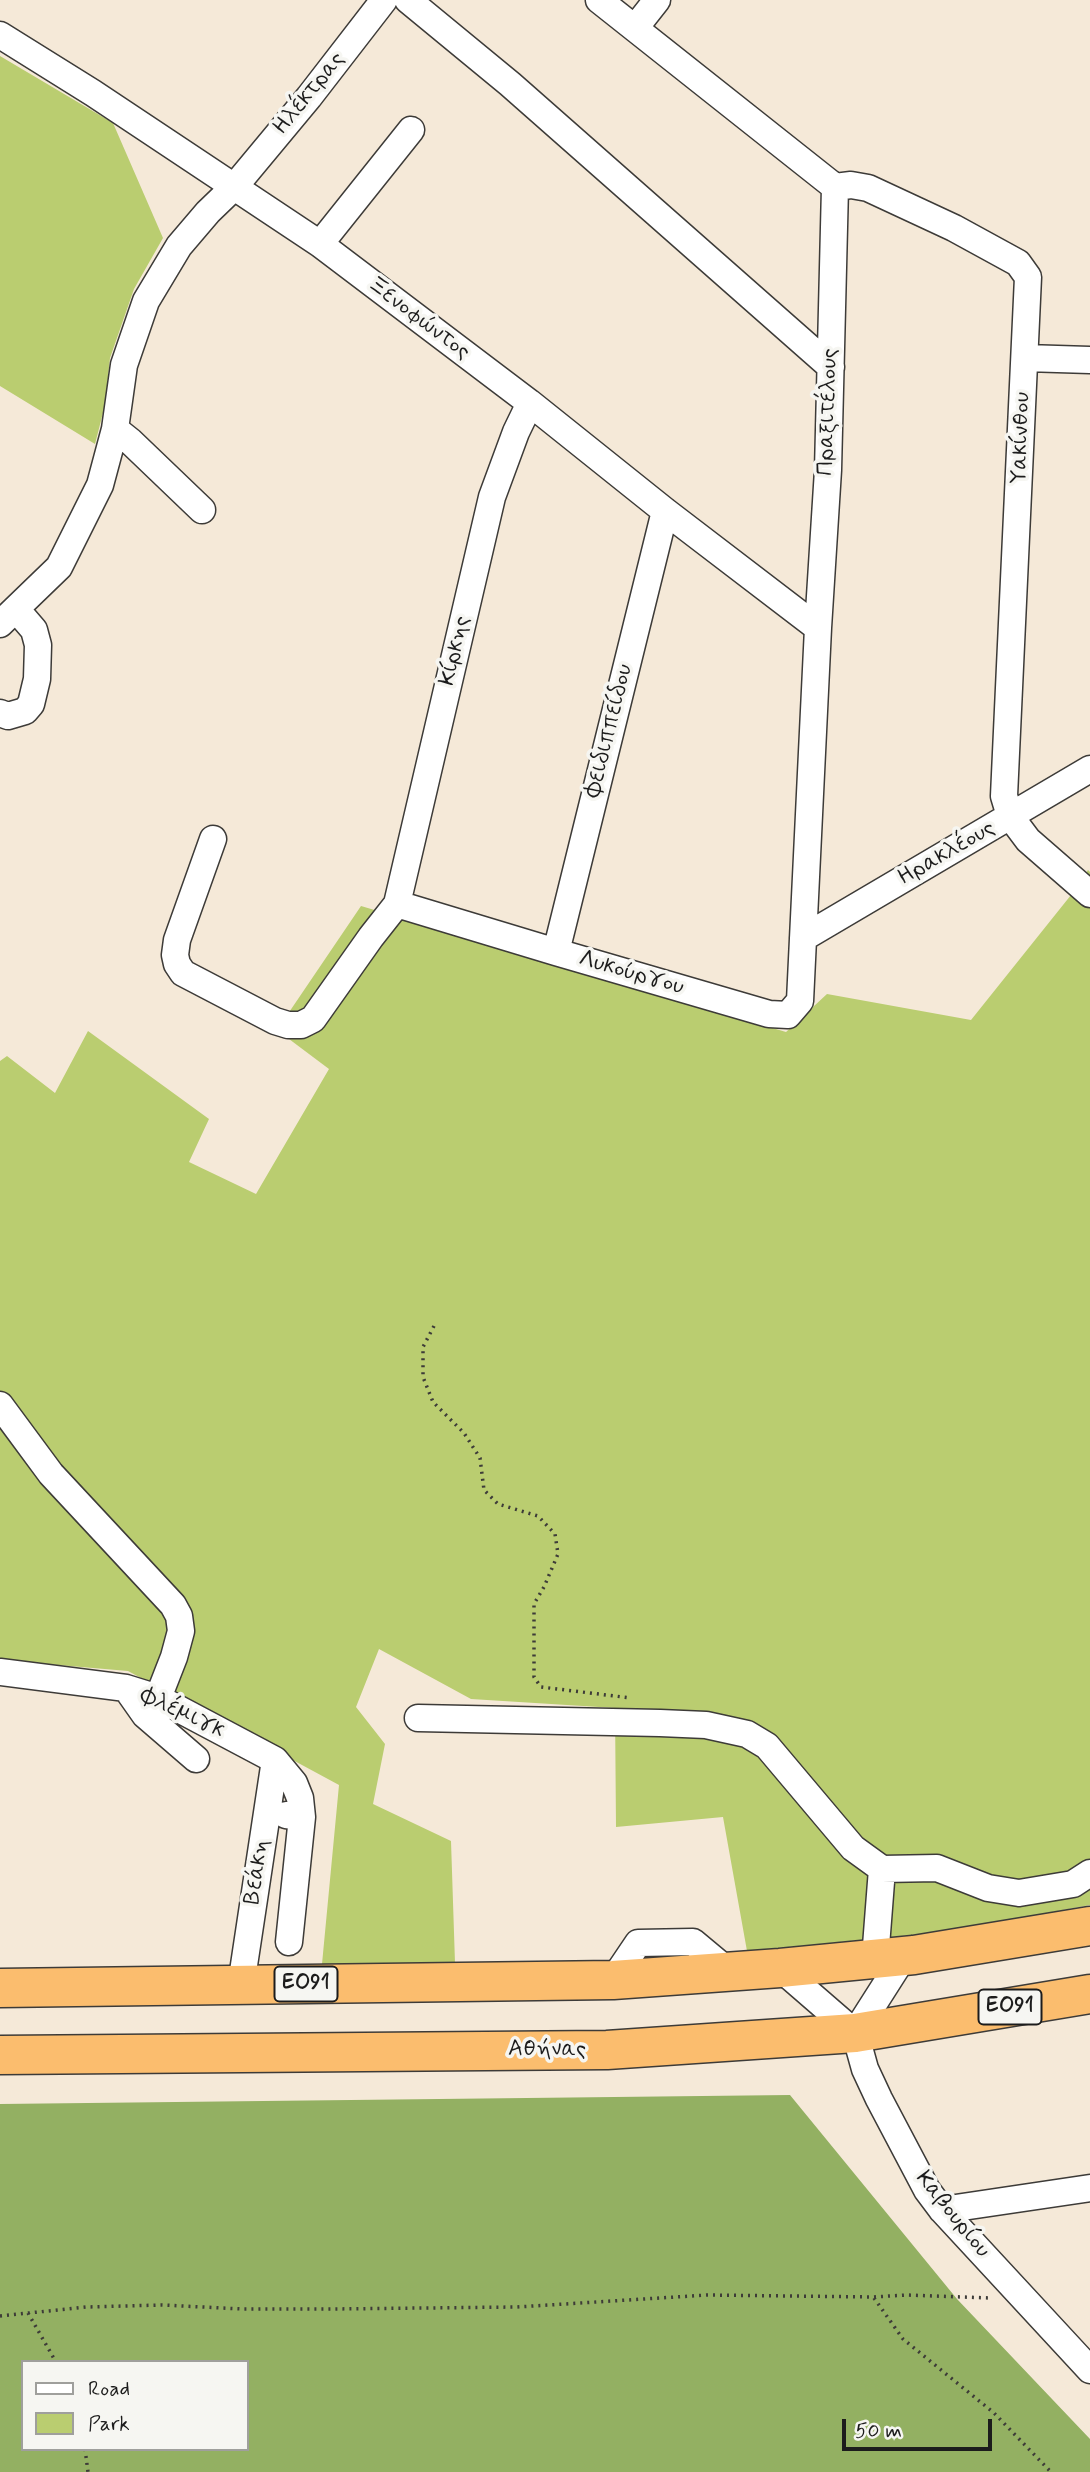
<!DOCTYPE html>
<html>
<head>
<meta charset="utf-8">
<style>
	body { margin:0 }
	#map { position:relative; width:1090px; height:2472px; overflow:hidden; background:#f5e9d8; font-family:Mynerve,sans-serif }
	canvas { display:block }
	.legend { position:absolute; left:21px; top:2360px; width:228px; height:91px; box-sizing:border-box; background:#f6f6f2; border:2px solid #9f9f9c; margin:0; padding:9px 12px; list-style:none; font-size:21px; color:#1c1c1c }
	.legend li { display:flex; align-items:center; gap:14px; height:35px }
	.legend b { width:35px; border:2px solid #9f9f9c }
	.scale { position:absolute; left:842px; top:2419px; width:150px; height:32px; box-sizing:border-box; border:4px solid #1c1c1c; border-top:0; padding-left:9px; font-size:21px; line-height:24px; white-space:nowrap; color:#1c1c1c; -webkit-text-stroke:5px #f6f6f2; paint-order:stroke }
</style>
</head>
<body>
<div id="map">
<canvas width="1090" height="2472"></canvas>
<ul class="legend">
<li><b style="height:9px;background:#fff"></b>Road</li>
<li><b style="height:19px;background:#bacd70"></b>Park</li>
</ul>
<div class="scale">50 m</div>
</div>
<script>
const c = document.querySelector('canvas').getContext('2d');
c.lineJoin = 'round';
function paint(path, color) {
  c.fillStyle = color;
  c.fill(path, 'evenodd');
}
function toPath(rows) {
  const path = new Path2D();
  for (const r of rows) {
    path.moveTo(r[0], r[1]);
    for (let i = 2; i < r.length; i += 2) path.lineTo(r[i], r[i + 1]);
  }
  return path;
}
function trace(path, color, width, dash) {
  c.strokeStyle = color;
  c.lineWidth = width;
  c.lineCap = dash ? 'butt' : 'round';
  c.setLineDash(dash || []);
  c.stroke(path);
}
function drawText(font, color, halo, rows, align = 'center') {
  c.font = font + ' Mynerve,sans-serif';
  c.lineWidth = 7;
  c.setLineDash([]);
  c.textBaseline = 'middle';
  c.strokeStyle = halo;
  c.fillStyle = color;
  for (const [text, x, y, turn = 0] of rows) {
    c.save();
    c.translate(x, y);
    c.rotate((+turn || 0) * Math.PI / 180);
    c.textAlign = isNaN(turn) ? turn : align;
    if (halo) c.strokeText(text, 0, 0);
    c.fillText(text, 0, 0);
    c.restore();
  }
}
paint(toPath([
	[0,56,113,123,163,238,134,289,110,358,105,405,95,444,0,386],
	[1088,870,1090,872,1090,1905,944,1932,747,1951,723,1817,616,1827,615,1708,471,1699,379,1649,356,1707,385,1744,373,1804,451,1841,455,1963,322,1964,339,1785,128,1671,0,1660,0,1061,7,1056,55,1093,88,1031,209,1119,189,1162,256,1194,329,1069,277,1030,361,906,786,1032,827,994,971,1020,1071,895]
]), '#bacd70');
paint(toPath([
	[790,2095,957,2299,1090,2439,1090,2472,0,2472,0,2104],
	[23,2362,247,2362,247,2449,23,2449]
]), '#93b062');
const minor = toPath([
	[408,0,510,84,831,367],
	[635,28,657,0],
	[0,35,93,93,320,244,530,403,665,511,818,628],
	[835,187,851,185,868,188,954,228,1018,263,1028,277,1004,796,1010,816,1028,840,1090,894],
	[320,244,411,130],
	[1025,358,1090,360],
	[115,429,130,441,202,510],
	[0,624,59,567,100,485,115,429,124,365,146,301,179,246,208,212,235,186,309,97,384,0],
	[0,713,8,716,25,711,31,704,37,679,38,645,34,630,16,609],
	[213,839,177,940,175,955,177,964,183,973,275,1021,288,1025,301,1025,313,1019,371,937,397,904,492,497,516,432,530,403],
	[397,904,556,952,769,1014,788,1015,800,1001,818,628,828,470,835,187,599,0],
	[803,938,1090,769],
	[556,952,665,511],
	[0,1405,51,1474,173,1605,179,1616,181,1631,174,1657,158,1698],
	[0,1672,126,1688,158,1698,275,1760,294,1783,300,1798,302,1817],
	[126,1688,145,1715,196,1759],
	[418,1718,660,1723,706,1725,747,1734,767,1746,853,1848,882,1869,875,1959],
	[286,1815,302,1817,289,1942],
	[882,1869,937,1868,988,1888,1019,1893,1073,1884,1090,1873],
	[780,1968,855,2033],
	[613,1980,638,1943,693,1942,729,1972],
	[241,1985,275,1760],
	[855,2033,865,2069,879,2099,927,2190,942,2210,1090,2370],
	[855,2033,904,1956],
	[942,2210,1090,2188]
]);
const highway = toPath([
	[0,1988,613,1980,780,1968,914,1955,1090,1926],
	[0,2055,607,2050,855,2033,1090,1994]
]);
trace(minor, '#3d3b38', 29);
trace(highway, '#3d3b38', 41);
trace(toPath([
	[434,1326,423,1347,423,1377,433,1402,464,1433,480,1458,484,1490,498,1504,538,1516,555,1534,558,1554,544,1587,534,1604,534,1677,541,1687,631,1698],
	[874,2298,903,2339,994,2413,1051,2472],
	[28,2313,56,2362],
	[0,2316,86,2307,162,2305,243,2309,331,2309,517,2307,707,2295,873,2297,907,2295,991,2298],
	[85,2449,88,2472]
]), '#3d3b38', 3.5, [2, 5]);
trace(minor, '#fff', 26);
trace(highway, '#fbbd6e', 38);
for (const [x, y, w] of [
	[306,1984,63],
	[1010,2007,63]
]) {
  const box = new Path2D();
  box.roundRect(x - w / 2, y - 17.5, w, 35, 5);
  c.fillStyle = '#f6f6f2';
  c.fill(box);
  trace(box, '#1c1c1c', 2);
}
drawText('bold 21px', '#1c1c1c', null, [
	["ΕΟ91",306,1984],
	["ΕΟ91",1010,2007]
]);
drawText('23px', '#1c1c1c', '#f6f6f2', [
	["Ηλέκτρας",310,94,-51],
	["Ξενοφώντος",418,319,37],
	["Πραξιτέλους",829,412,-88],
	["Υακίνθου",1022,438,-88],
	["Κίρκης",456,651,-77],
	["Φειδιππείδου",610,731,-76],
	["Ηρακλέους",947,854,-30],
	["Λυκούργου",631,974,16],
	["Φλέμιγκ",182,1714,25],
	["Βεάκη",258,1872,-81],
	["Αθήνας",547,2050],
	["Καβουρίου",952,2215,51]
]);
</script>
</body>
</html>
